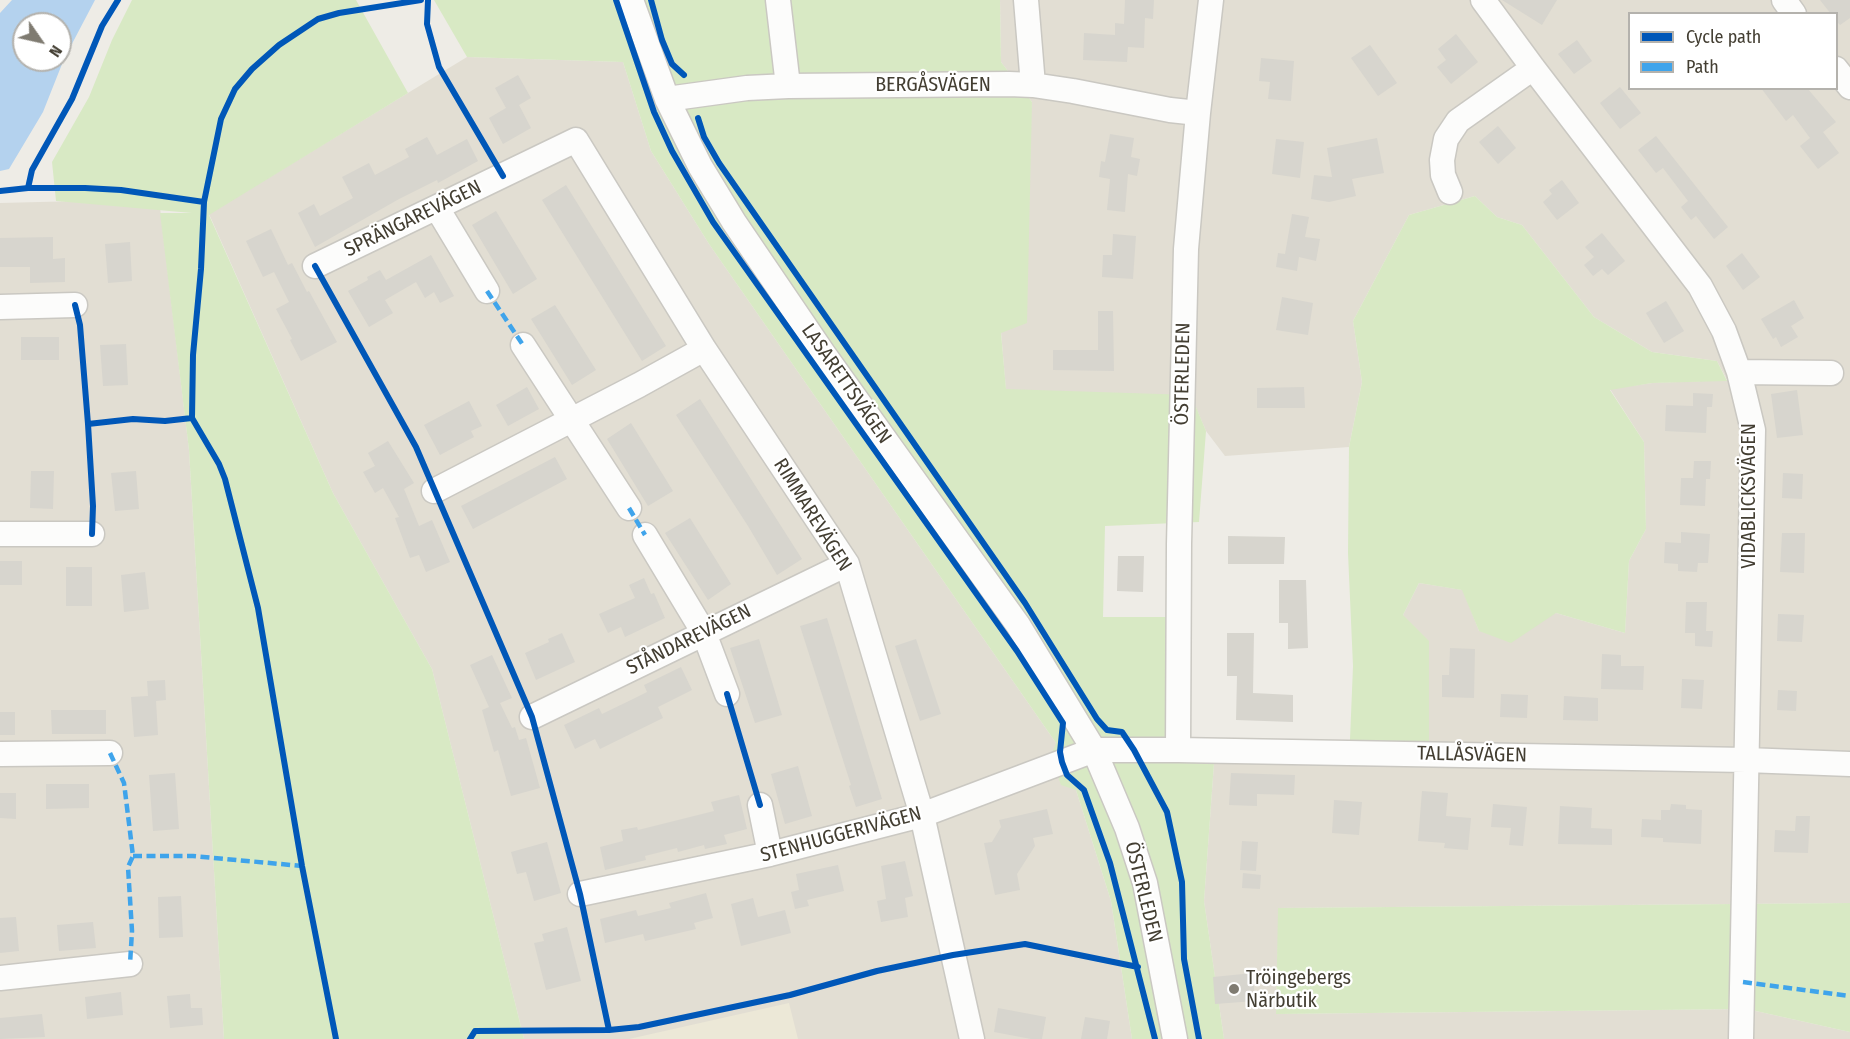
<!DOCTYPE html>
<html>
<head>
<meta charset="utf-8">
<style>
	body { margin:0 }
	#map { position:relative; width:1850px; height:1039px; overflow:hidden; background:#eeece6; font-family:"Fira Sans Condensed",sans-serif }
	canvas { display:block }
	.legend { position:absolute; left:1628px; top:12px; width:210px; height:78px; box-sizing:border-box; background:#fff; border:2px solid #b4b2ad; margin:0; padding:8px 10px; list-style:none; font-size:18px; color:#433e32 }
	.legend li { display:flex; align-items:center; gap:12px; height:30px }
	.legend b { width:30px; border:2px solid #b4b2ad }
	.north { position:absolute; left:12px; top:12px; width:60px; height:60px; box-sizing:border-box; background:#fff; border:2px solid #b4b2ad; border-radius:50%; rotate:124deg; font-size:16px; font-weight:700; line-height:24px; text-align:center; color:#433e32 }
	.north::after { content:''; display:block; margin:auto; width:21px; height:27px; background:#7f7b71; clip-path:polygon(50% 0,100% 100%,50% 72%,0 100%) }
</style>
</head>
<body>
<div id="map">
<canvas width="1850" height="1039"></canvas>
<ul class="legend">
<li><b style="height:8px;background:#0057b8"></b>Cycle path</li>
<li><b style="height:8px;background:#3fa4eb"></b>Path</li>
</ul>
<div class="north">N</div>
</div>
<script>
const c = document.querySelector('canvas').getContext('2d');
c.lineJoin = 'round';
function paint(path, color) {
  c.fillStyle = color;
  c.fill(path, 'evenodd');
}
function toPath(rows) {
  const path = new Path2D();
  for (const r of rows) {
    path.moveTo(r[0], r[1]);
    for (let i = 2; i < r.length; i += 2) path.lineTo(r[i], r[i + 1]);
  }
  return path;
}
function trace(path, color, width, dash) {
  c.strokeStyle = color;
  c.lineWidth = width;
  c.lineCap = dash ? 'butt' : 'round';
  c.setLineDash(dash || []);
  c.stroke(path);
}
function drawText(font, color, halo, rows, align = 'center') {
  c.font = font + ' "Fira Sans Condensed",sans-serif';
  c.lineWidth = 4.5;
  c.setLineDash([]);
  c.textBaseline = 'middle';
  c.strokeStyle = halo;
  c.fillStyle = color;
  for (const [text, x, y, turn = 0] of rows) {
    c.save();
    c.translate(x, y);
    c.rotate((+turn || 0) * Math.PI / 180);
    c.textAlign = isNaN(turn) ? turn : align;
    if (halo) c.strokeText(text, 0, 0);
    c.fillText(text, 0, 0);
    c.restore();
  }
}
paint(toPath([
	[1000,0,1850,0,1850,903,1279,908,1276,1014,1747,1009,1850,1032,1850,1039,1224,1039,1204,901,1214,763,1425,765,1403,615,1419,583,1463,590,1479,631,1556,613,1625,633,1629,561,1646,529,1644,442,1610,389,1652,383,1727,380,1717,361,1652,352,1594,317,1522,225,1497,217,1475,196,1409,215,1353,321,1362,382,1349,447,1225,456,1206,431,1191,396,1006,390,1001,332,1032,102,1001,62],
	[1630,14,1836,14,1836,88,1630,88],
	[467,57,623,62,651,151,709,244,1056,743,1076,790,1111,901,1132,1039,524,1039,432,669,333,493,209,214],
	[159,199,189,450,224,1039,0,1039,0,203]
]), '#e2ded3');
paint(toPath([
	[789,1003,798,1039,629,1039]
]), '#ece8d7');
paint(toPath([
	[132,0,356,0,408,93,209,215,333,493,432,669,524,1039,224,1039,189,450,160,213,192,213,56,201,52,162,89,97,112,40],
	[434,0,1000,0,1001,62,1032,102,1027,323,1001,333,1006,389,1191,395,1206,431,1199,522,1105,526,1103,617,1170,617,1170,728,1214,763,1204,901,1224,1039,1132,1039,1111,901,1076,790,1061,785,1051,756,1056,743,709,244,651,151,623,62,467,57],
	[1475,196,1497,217,1522,225,1594,317,1652,352,1717,361,1727,381,1652,383,1610,390,1644,442,1646,529,1629,561,1625,633,1556,613,1511,643,1479,631,1462,590,1419,583,1403,615,1429,641,1429,743,1349,764,1353,666,1348,553,1349,447,1362,382,1353,321,1409,215],
	[1850,903,1850,1032,1747,1009,1276,1014,1278,908]
]), '#d8e9c4');
paint(toPath([
	[12,0,95,0,64,59,43,112,9,169,0,171,0,13],
	[24,24,60,24,60,60,24,60]
]), '#b4d2ee');
paint(toPath([
	[1125,0,1154,0,1153,19,1145,18,1144,48,1128,47,1127,62,1083,60,1084,33,1115,35,1115,23,1124,24],
	[1502,0,1557,0,1542,25],
	[1820,0,1850,0,1850,18,1840,25,1836,21,1836,14,1831,14],
	[1456,34,1478,62,1451,84,1437,67,1446,60,1438,49],
	[1577,40,1592,61,1574,74,1558,54],
	[1370,45,1397,83,1378,96,1351,58],
	[1261,58,1294,61,1291,101,1268,99,1270,82,1259,81],
	[518,75,531,98,519,105,531,128,503,144,489,118,506,108,495,88],
	[1620,87,1641,113,1620,129,1600,103],
	[1761,88,1807,88,1836,122,1823,132,1839,153,1818,169,1800,146,1810,138,1793,115,1786,121],
	[1498,126,1516,148,1498,164,1479,142],
	[1110,134,1134,138,1131,157,1140,159,1137,176,1128,174,1125,212,1107,210,1110,179,1099,177,1101,161,1105,162],
	[1656,136,1728,227,1714,239,1696,216,1691,220,1681,207,1688,201,1663,168,1656,173,1638,150],
	[427,137,437,155,467,139,478,161,438,183,437,180,399,199,315,247,298,213,314,204,320,216,353,198,342,177,369,163,375,175,409,157,405,149],
	[1377,138,1384,173,1352,179,1356,196,1329,202,1311,199,1314,175,1332,177,1327,148],
	[1276,139,1304,142,1300,178,1272,174],
	[1562,180,1579,203,1557,220,1543,202,1552,194,1549,190],
	[566,185,666,346,642,361,542,200],
	[496,211,537,279,513,294,472,225],
	[1292,214,1309,217,1305,237,1320,239,1316,261,1299,257,1297,271,1276,267,1278,253,1285,254],
	[271,229,288,265,292,263,307,292,309,291,337,342,301,361,290,340,292,339,276,309,289,302,274,272,263,277,246,241],
	[1602,233,1625,261,1608,275,1602,269,1593,276,1584,265,1594,257,1585,247],
	[1113,234,1136,236,1133,279,1102,277,1103,255,1112,255],
	[53,237,53,259,65,258,65,282,30,283,30,267,0,267,0,238],
	[130,242,132,281,108,283,105,244],
	[1742,253,1760,277,1743,290,1726,266],
	[431,255,454,296,440,303,434,292,425,298,416,282,385,300,393,313,369,327,348,291,368,280,367,277,380,270,386,280],
	[1282,297,1313,303,1308,335,1276,330],
	[1794,300,1804,318,1791,326,1798,337,1781,347,1776,337,1773,339,1761,319],
	[1666,301,1684,331,1664,343,1646,313],
	[555,305,596,370,572,385,531,319],
	[1098,311,1113,311,1114,371,1053,370,1053,350,1098,350],
	[21,337,59,337,59,360,21,360],
	[126,344,128,385,103,386,100,345],
	[527,387,539,409,508,426,496,405],
	[1304,387,1305,408,1257,408,1257,388],
	[1797,390,1803,435,1777,438,1771,394],
	[1693,393,1713,394,1712,407,1707,407,1706,433,1665,431,1666,405,1693,406],
	[700,399,802,559,777,575,748,526,676,415],
	[469,401,482,426,471,431,474,437,440,455,424,425],
	[631,423,673,491,648,506,607,439],
	[388,441,414,483,404,489,419,526,432,520,450,562,426,572,419,555,410,558,395,518,399,517,383,488,375,493,363,472,375,466,368,453],
	[555,457,567,479,473,529,461,506],
	[1694,461,1711,461,1710,479,1706,479,1705,506,1680,505,1681,478,1693,478],
	[31,471,54,471,53,509,30,508],
	[136,471,139,509,115,511,111,473],
	[1783,473,1803,474,1802,499,1782,498],
	[690,518,731,584,708,600,665,533],
	[1681,532,1710,534,1708,563,1698,563,1697,572,1678,571,1678,564,1664,563,1665,542,1681,543],
	[1782,533,1805,533,1804,573,1780,572],
	[1228,536,1285,537,1284,564,1228,564],
	[1118,556,1144,556,1143,592,1117,591],
	[0,561,22,561,22,585,0,585],
	[66,567,92,567,92,606,66,606],
	[145,572,149,609,124,612,121,575],
	[644,578,651,594,654,593,665,618,625,637,621,627,608,633,599,614,635,598,629,585],
	[1279,580,1306,580,1308,648,1288,649,1288,623,1279,623],
	[1686,602,1707,602,1706,631,1713,631,1712,647,1695,646,1695,633,1685,633],
	[1778,614,1804,615,1802,642,1777,641],
	[827,618,882,799,856,807,849,786,851,785,800,626],
	[562,633,575,662,536,680,525,653,549,642,548,639],
	[1227,633,1254,633,1253,693,1293,695,1293,722,1236,720,1237,676,1227,676],
	[759,639,782,715,755,723,730,648],
	[916,639,941,714,920,721,895,646],
	[1450,648,1475,649,1474,698,1442,697,1442,675,1449,675],
	[1602,654,1621,655,1621,666,1644,666,1643,690,1601,689],
	[492,655,512,698,500,703,512,728,515,727,519,740,526,738,540,788,511,796,498,750,494,752,482,710,489,707,470,665],
	[681,667,692,690,658,707,663,718,600,749,595,739,575,749,564,725,599,708,602,714,633,699,647,692,644,685],
	[1682,679,1704,680,1702,709,1681,708],
	[165,680,166,700,156,701,158,735,134,737,131,697,148,696,147,681],
	[1778,690,1797,691,1796,711,1777,710],
	[1501,694,1528,695,1527,718,1500,717],
	[1564,696,1598,698,1598,721,1563,720],
	[51,710,106,710,106,734,52,734],
	[0,712,15,712,15,735,0,735],
	[798,766,812,816,785,824,771,774],
	[175,773,179,829,153,831,149,775],
	[1231,773,1295,775,1294,795,1257,794,1257,806,1229,805],
	[46,784,89,784,89,808,46,809],
	[1422,791,1448,793,1446,816,1471,818,1468,850,1444,848,1445,843,1418,841],
	[0,793,16,793,16,819,0,818],
	[739,795,747,829,724,835,727,844,705,849,704,845,678,852,677,848,645,856,646,860,605,870,600,847,623,841,621,830,637,827,638,830,714,811,711,802],
	[1334,800,1362,802,1359,835,1332,833],
	[1493,804,1527,807,1523,846,1509,845,1511,828,1491,827],
	[1671,804,1686,805,1686,809,1702,810,1701,844,1663,842,1663,838,1641,837,1642,819,1661,820,1661,810,1670,810],
	[1560,806,1592,808,1591,828,1612,829,1612,845,1558,844],
	[1047,809,1053,834,1033,838,1035,846,1017,874,1020,890,995,895,984,843,992,842,1001,827,999,820],
	[1796,816,1810,816,1808,853,1774,852,1775,830,1795,831],
	[1242,841,1258,842,1256,871,1240,870],
	[547,842,561,893,534,901,526,872,517,874,511,852],
	[905,861,913,896,905,898,908,917,881,922,877,901,886,899,881,866],
	[838,865,844,891,807,900,809,906,795,909,791,892,799,890,796,874],
	[1243,873,1261,875,1260,889,1242,888],
	[706,893,713,918,694,923,696,929,645,941,643,934,605,943,600,919,636,910,638,916,671,908,669,903],
	[181,896,183,937,159,938,158,897],
	[753,898,758,917,785,910,791,933,741,946,731,904],
	[16,917,19,951,0,953,0,918],
	[93,922,96,948,59,951,57,925],
	[567,927,581,981,546,990,534,943,544,941,542,934],
	[1253,973,1255,1001,1215,1004,1213,977],
	[121,992,123,1015,87,1019,85,997],
	[190,994,191,1008,202,1008,203,1025,170,1028,167,996],
	[998,1008,1046,1017,1042,1039,1031,1039,994,1032],
	[42,1014,45,1037,0,1039,0,1018],
	[1085,1017,1110,1021,1107,1039,1081,1039]
]), '#d7d5ce');
const minor = toPath([
	[631,0,667,99,700,166,734,222,823,353,1018,625,1094,750,1127,828,1145,883,1175,1039],
	[778,0,788,86],
	[1026,0,1033,85],
	[1483,0,1533,68,1700,286,1724,331,1739,372,1753,430,1741,1039],
	[1784,0,1794,14],
	[1836,69,1850,87],
	[667,99,747,88,788,86,1009,84,1033,85,1073,91,1170,110,1198,113],
	[1450,192,1443,175,1442,160,1446,139,1458,121,1533,68],
	[437,208,487,291],
	[315,266,576,140,704,349,847,564,922,815,972,1039],
	[0,307,75,305],
	[523,345,629,508],
	[1739,372,1831,373],
	[434,491,639,385,704,349],
	[0,534,92,534],
	[645,535,704,633,727,694],
	[532,717,847,564],
	[1178,750,1179,544,1186,249,1198,113,1211,0],
	[0,754,110,753],
	[760,805,770,854],
	[580,894,770,854,922,815,1094,750,1178,750,1746,760,1850,764],
	[0,978,130,964]
]);
trace(minor, '#cac8c2', 27);
trace(minor, '#fcfcfb', 24);
trace(toPath([
	[487,291,523,345],
	[629,508,645,535],
	[110,753,124,783,133,856,128,867,132,931,130,964],
	[133,856,193,856,302,866],
	[1743,982,1850,996]
]), '#3fa4eb', 4.5, [9, 4.5]);
trace(toPath([
	[428,0,427,24,439,67,503,176],
	[616,0,654,112,672,151,713,222,1017,651,1063,723,1060,752,1062,762,1067,775,1084,790,1110,863,1155,1039],
	[651,0,662,40,672,64,684,75],
	[698,118,704,137,719,163,1025,603,1097,719,1107,730,1122,732,1134,750,1167,812,1182,882,1184,959,1199,1039],
	[28,188,32,170,72,99,102,26,118,0],
	[0,191,28,188,85,188,121,190,204,202],
	[315,266,416,447,532,717,580,894,609,1030],
	[75,305,80,325,88,424,93,506,92,534],
	[88,424,133,419,165,421,192,418],
	[727,694,760,805],
	[336,1039,302,866,258,608,225,479,219,464,192,418,193,355,201,269,204,202,221,119,235,89,252,69,279,45,318,19,339,13,421,0],
	[470,1039,475,1031,609,1030,639,1027,790,995,877,971,953,955,1025,944,1138,967]
]), '#0057b8', 6);
for (const [x, y, r, color] of [
	[1234,989,6,"#7f7b71"]
]) {
  const dot = new Path2D();
  dot.arc(x, y, r, 0, 2 * Math.PI);
  c.fillStyle = color;
  c.fill(dot);
  trace(dot, '#fff', 2);
}
drawText('20px', '#433e32', '#fff', [
	["BERGÅSVÄGEN",933,85],
	["SPRÄNGAREVÄGEN",413,219,-26],
	["ÖSTERLEDEN",1183,374,-89],
	["LASARETTSVÄGEN",846,384,55],
	["VIDABLICKSVÄGEN",1749,496,-90],
	["RIMMAREVÄGEN",812,515,58],
	["STÅNDAREVÄGEN",689,640,-26],
	["TALLÅSVÄGEN",1472,755,1],
	["STENHUGGERIVÄGEN",841,835,-15],
	["ÖSTERLEDEN",1143,892,76]
]);
drawText('20px', '#433e32', '#fff', [
	["Tröingebergs",1246,978],
	["Närbutik",1246,1001]
], 'left');
</script>
</body>
</html>
